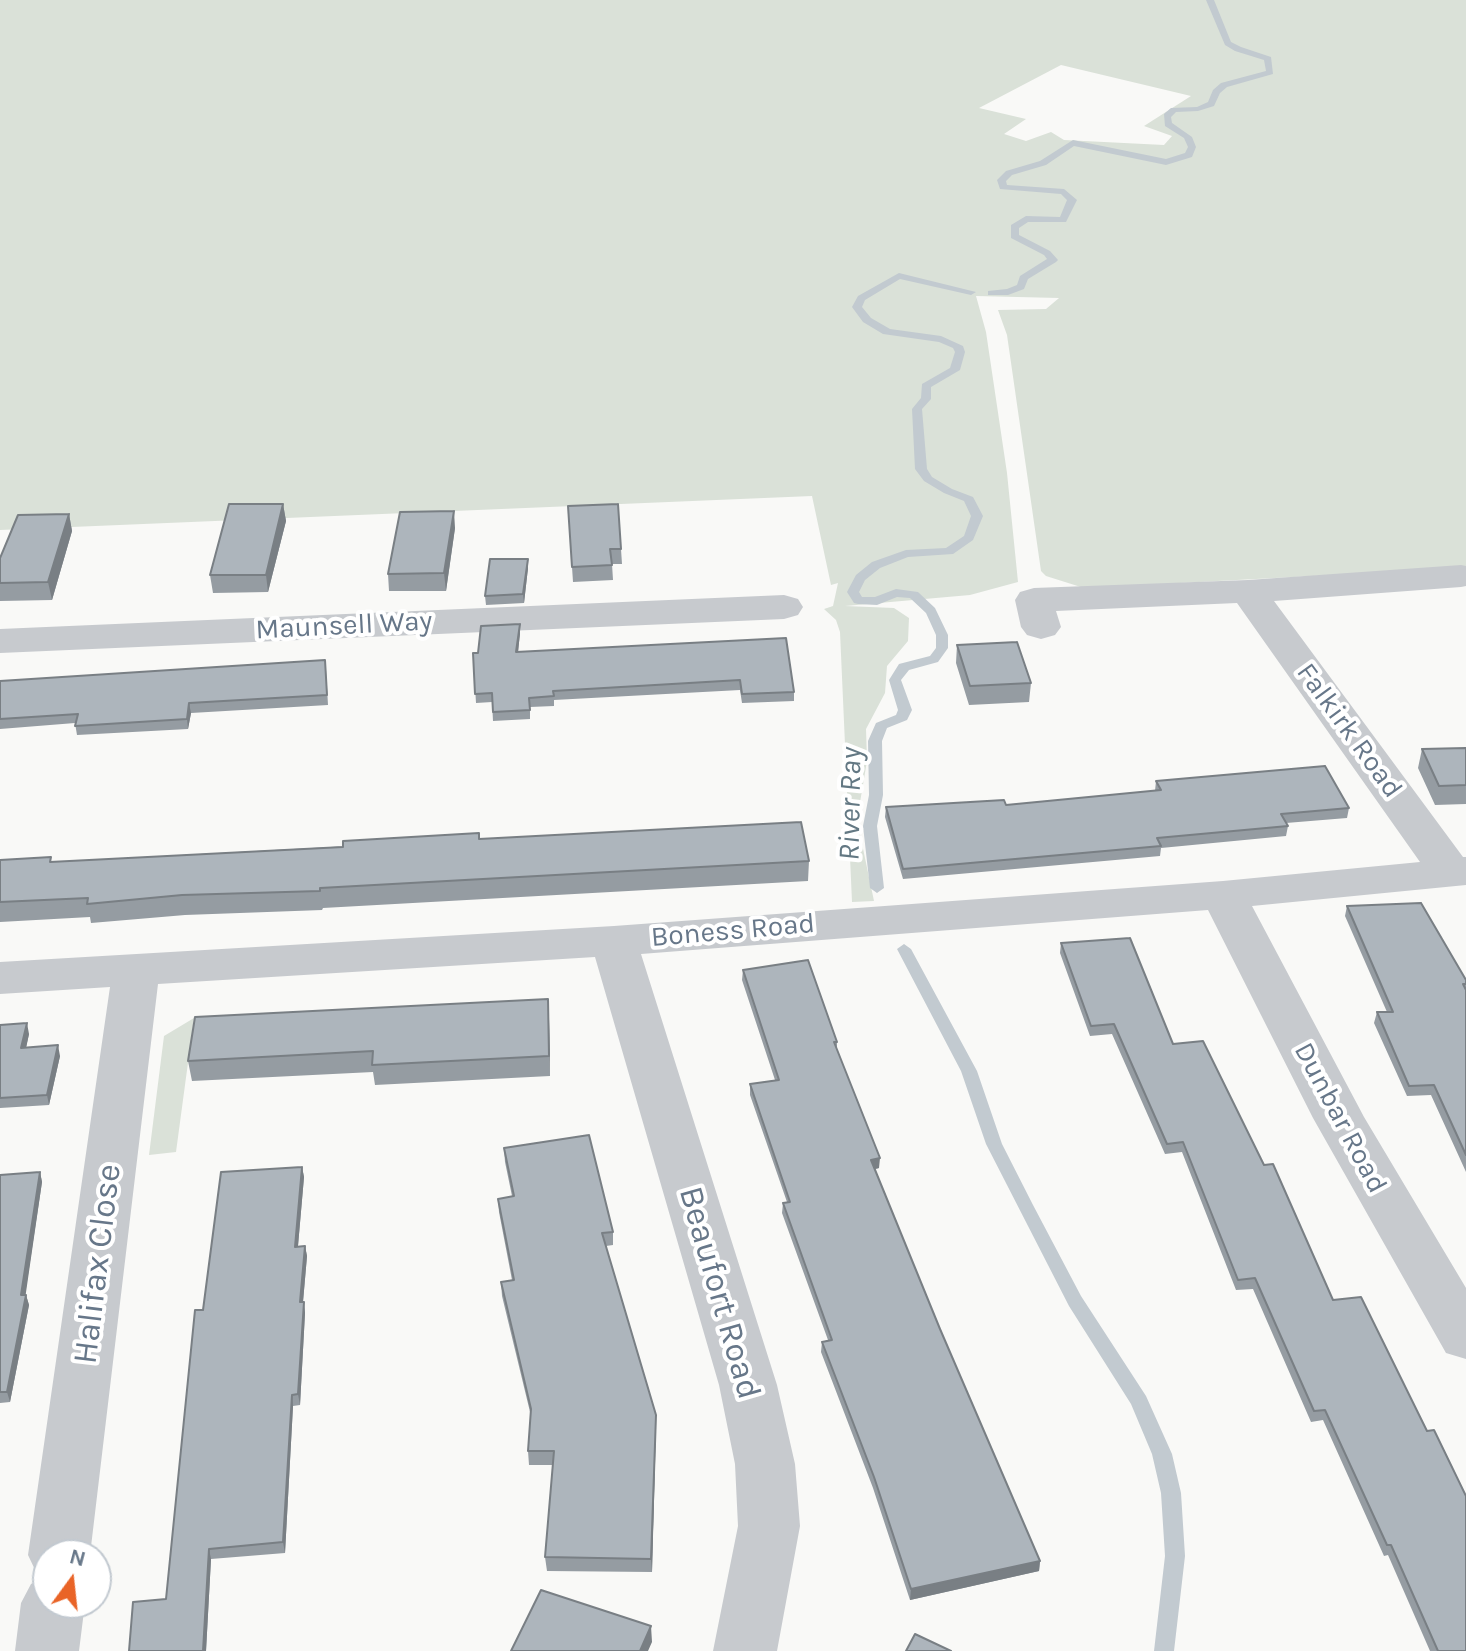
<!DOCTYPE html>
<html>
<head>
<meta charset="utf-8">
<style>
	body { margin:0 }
	#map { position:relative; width:1466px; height:1651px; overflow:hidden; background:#f9f9f7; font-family:Karla,sans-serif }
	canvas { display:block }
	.north { position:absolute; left:32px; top:1539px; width:80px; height:80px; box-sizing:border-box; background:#fff; border:2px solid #c2c9d0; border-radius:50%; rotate:15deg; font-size:22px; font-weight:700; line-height:32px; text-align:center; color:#677789 }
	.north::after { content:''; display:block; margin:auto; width:28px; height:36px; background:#e96427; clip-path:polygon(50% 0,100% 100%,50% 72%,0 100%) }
</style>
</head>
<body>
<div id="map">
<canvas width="1466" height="1651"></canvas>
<div class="north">N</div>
</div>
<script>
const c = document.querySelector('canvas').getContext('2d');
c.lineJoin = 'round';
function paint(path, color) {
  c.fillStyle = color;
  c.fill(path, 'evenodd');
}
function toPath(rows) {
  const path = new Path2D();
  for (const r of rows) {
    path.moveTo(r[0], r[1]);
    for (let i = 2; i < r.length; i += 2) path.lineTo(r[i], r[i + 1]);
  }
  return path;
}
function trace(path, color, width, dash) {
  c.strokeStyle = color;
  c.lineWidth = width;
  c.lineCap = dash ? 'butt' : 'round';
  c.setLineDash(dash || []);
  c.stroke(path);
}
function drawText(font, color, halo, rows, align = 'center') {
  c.font = font + ' Karla,sans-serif';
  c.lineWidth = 8;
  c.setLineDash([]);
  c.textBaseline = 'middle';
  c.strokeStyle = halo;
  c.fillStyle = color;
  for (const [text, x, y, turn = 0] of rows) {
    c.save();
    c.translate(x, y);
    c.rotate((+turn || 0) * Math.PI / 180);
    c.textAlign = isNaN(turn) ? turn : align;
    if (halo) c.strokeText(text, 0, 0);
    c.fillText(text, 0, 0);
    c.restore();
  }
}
paint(toPath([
	[0,0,1466,0,1466,568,1084,588,1046,576,1041,571,1007,335,998,310,1046,309,1059,298,976,296,986,332,1007,473,1018,582,970,595,845,606,894,608,909,618,908,641,887,666,885,693,866,729,867,761,857,820,874,901,852,902,840,632,836,620,824,609,833,606,838,583,831,585,812,496,0,530],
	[1061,65,1191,96,1144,126,1172,136,1164,145,1064,140,1051,132,1026,141,1004,134,1026,119,979,108],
	[194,1018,176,1152,149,1155,164,1036]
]), '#dae1d8');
paint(toPath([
	[1206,0,1214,0,1231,42,1241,47,1271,57,1273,74,1227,87,1220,93,1214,106,1198,111,1176,112,1171,117,1172,123,1192,137,1196,147,1192,157,1166,165,1074,146,1046,165,1012,175,1006,181,1007,185,1064,189,1077,200,1066,222,1028,222,1019,228,1019,235,1050,251,1058,260,1056,262,1028,279,1024,289,1008,295,988,295,988,291,1007,289,1017,285,1020,276,1047,259,1044,255,1011,238,1011,225,1026,216,1060,217,1067,200,1061,194,1000,189,997,180,1006,171,1040,161,1073,140,1166,159,1185,153,1188,147,1184,138,1165,126,1164,114,1171,108,1197,107,1208,102,1213,90,1221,83,1266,71,1264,60,1235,51,1225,45,1206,0],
	[899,273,976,292,971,295,900,279,865,300,862,307,871,318,890,329,941,336,963,346,965,352,960,370,931,387,931,399,922,409,927,469,932,477,952,489,973,497,983,516,973,540,953,554,908,557,880,568,865,580,859,592,862,597,875,597,896,589,918,592,935,608,948,635,948,648,938,662,909,670,901,680,912,710,907,720,887,728,882,741,883,795,877,826,884,888,877,893,870,888,863,826,869,795,868,741,876,723,896,715,898,710,889,680,899,664,930,656,936,648,936,635,926,613,910,598,897,597,877,605,858,604,854,603,847,592,856,575,872,562,906,550,946,548,964,536,971,516,964,501,944,493,924,481,915,469,912,409,921,398,922,384,950,368,955,352,953,348,939,342,883,334,863,322,852,307,858,296,899,273],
	[904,944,911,949,977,1071,1002,1144,1033,1205,1081,1296,1146,1396,1172,1454,1181,1493,1185,1556,1174,1651,1154,1651,1165,1556,1161,1493,1152,1454,1131,1404,1069,1306,986,1144,961,1071,897,949,904,944]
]), '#c2cad0');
paint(toPath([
	[1461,565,1466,566,1466,586,1461,587,1274,601,1463,857,1466,857,1466,885,1252,906,1364,1117,1466,1288,1466,1359,1446,1353,1313,1118,1208,910,641,954,777,1385,795,1464,800,1526,777,1651,713,1651,738,1526,735,1464,719,1385,595,957,158,984,90,1555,48,1555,48,1603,85,1603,79,1651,15,1651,21,1603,31,1584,47,1577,37,1574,28,1555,110,987,0,994,0,962,614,926,1223,881,1420,862,1237,603,1056,611,1061,627,1055,635,1041,639,1027,635,1021,627,1015,600,1020,592,1034,588,1248,580,1461,565],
	[784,595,798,599,803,607,798,615,784,619,0,653,0,629,784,595]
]), '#c7cace');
paint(toPath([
	[283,504,286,521,268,592,213,593,210,575],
	[568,506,621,549,622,564,612,564,613,580,573,582],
	[69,514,72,531,52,600,0,601,0,558],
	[455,528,446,591,389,591,388,574],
	[528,559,528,568,524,603,486,605,485,596],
	[520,624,520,633,518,652,786,638,794,692,794,701,742,703,740,690,554,700,554,706,530,707,530,719,493,721,492,702,476,703,473,653,478,653],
	[957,645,1031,683,1029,702,969,705,956,663],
	[326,670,328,705,191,713,188,729,77,735,75,723,0,729,0,681],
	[1466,748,1466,804,1435,805,1418,768,1422,749],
	[1156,781,1349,808,1347,818,1286,823,1288,826,1286,836,1161,848,1160,856,903,879,885,817,886,807,1006,805,1155,791],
	[479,839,809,861,808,881,323,908,322,910,185,915,91,923,90,917,0,922,0,860,52,862],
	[1347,906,1466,980,1466,1172,1431,1095,1407,1096,1374,1023,1377,1012,1387,1012,1345,916],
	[1061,943,1173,1044,1466,1651,1430,1651,1388,1555,1384,1556,1323,1420,1311,1422,1253,1289,1236,1290,1182,1152,1165,1154,1112,1034,1090,1036,1060,953],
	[743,970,837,1042,837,1049,879,1168,875,1169,940,1329,1040,1561,1039,1571,910,1600,873,1488,821,1352,822,1342,828,1340,782,1213,783,1203,787,1202,750,1095,750,1084,775,1080,742,980],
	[549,1019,550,1076,375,1085,373,1072,192,1081,188,1061],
	[0,1025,29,1034,26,1047,60,1056,49,1105,0,1108],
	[504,1148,613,1232,613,1245,606,1246,656,1415,652,1572,547,1571,545,1557,553,1465,529,1465,528,1451,531,1416,502,1296,501,1282,512,1280,499,1212,498,1199,512,1196,505,1162],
	[302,1167,304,1177,298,1246,305,1246,307,1256,303,1302,305,1313,300,1405,293,1406,285,1553,211,1559,206,1651,129,1651,166,1599,203,1310],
	[40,1172,42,1182,25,1295,26,1295,29,1305,10,1402,0,1403,0,1175]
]), '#959ca2');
paint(toPath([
	[283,504,286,521,268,592,266,575],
	[454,511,455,528,446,591,444,573],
	[69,514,72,531,52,600,48,582],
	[528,559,528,568,524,603,523,594],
	[520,624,520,633,517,662,516,652],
	[189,703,191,713,188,729,187,719],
	[548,999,549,1019,550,1076,549,1056],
	[27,1023,29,1034,24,1058,21,1048],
	[58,1045,60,1056,49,1105,47,1095],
	[880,1158,879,1168,871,1170,871,1160],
	[302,1167,304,1177,297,1257,295,1247],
	[40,1172,42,1182,24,1306,21,1295],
	[305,1246,307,1256,302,1313,300,1302],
	[26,1295,29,1305,10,1402,7,1392],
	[304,1302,305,1313,300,1405,298,1394],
	[292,1395,293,1406,285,1553,283,1542],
	[656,1415,656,1429,652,1572,651,1559],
	[209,1549,211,1559,206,1651,203,1651],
	[1040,1561,1039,1571,910,1600,911,1589],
	[651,1626,652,1642,648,1651,640,1651]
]), '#797f84');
const building = toPath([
	[229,504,283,504,266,575,210,575,229,504],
	[618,504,621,549,610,549,612,565,572,567,568,506,618,504],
	[454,511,444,573,388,574,400,512,454,511],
	[69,514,48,582,0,583,0,558,18,515,69,514],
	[490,559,528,559,523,594,485,596,490,559],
	[520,624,516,652,786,638,794,692,742,694,740,680,553,691,554,696,529,698,530,710,493,712,492,693,475,694,473,653,478,653,481,626,520,624],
	[1017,642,1031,683,970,686,957,645,1017,642],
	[325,660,327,695,189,703,187,719,75,726,78,714,0,719,0,681,325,660],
	[1466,748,1466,785,1439,786,1422,749,1466,748],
	[1325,766,1349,808,1281,814,1288,826,1157,838,1161,846,903,869,886,807,1004,800,1006,805,1161,790,1156,781,1325,766],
	[801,822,809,861,320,888,320,891,182,895,87,904,88,898,0,902,0,860,51,857,50,862,343,847,343,841,479,833,479,839,801,822],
	[1421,903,1466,980,1466,984,1463,984,1466,990,1466,1155,1434,1085,1409,1086,1377,1012,1393,1012,1347,906,1421,903],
	[1130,938,1173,1044,1203,1041,1264,1165,1273,1164,1333,1300,1361,1297,1427,1431,1434,1430,1466,1496,1466,1651,1438,1651,1391,1545,1387,1545,1325,1410,1314,1411,1255,1278,1238,1280,1183,1142,1167,1144,1114,1024,1091,1026,1061,943,1130,938],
	[808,960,837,1042,834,1042,880,1158,871,1160,940,1329,1040,1561,911,1589,874,1477,822,1342,832,1340,783,1203,790,1202,750,1084,779,1080,743,970,808,960],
	[548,999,549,1056,372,1065,373,1051,188,1061,195,1017,548,999],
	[27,1023,21,1048,58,1045,47,1095,0,1098,0,1025,27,1023],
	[589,1135,613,1232,602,1233,656,1415,651,1559,545,1557,554,1451,528,1451,531,1409,501,1282,514,1280,498,1199,514,1196,504,1148,589,1135],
	[302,1167,295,1247,305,1246,300,1302,304,1302,298,1394,292,1395,283,1542,209,1549,203,1651,129,1651,133,1602,166,1599,195,1310,203,1310,221,1172,302,1167],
	[40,1172,21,1295,26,1295,7,1392,0,1392,0,1175,40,1172],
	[541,1590,651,1626,640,1651,511,1651,541,1590],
	[915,1634,951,1651,906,1651,915,1634]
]);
paint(building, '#adb5bc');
trace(building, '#797f84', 2);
drawText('28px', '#677789', '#fff', [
	["Maunsell Way",344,626,-3],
	["Falkirk Road",1349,731,54],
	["Boness Road",733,931,-5],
	["Dunbar Road",1340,1118,62]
]);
drawText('italic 30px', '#637883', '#fff', [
	["River Ray",851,804,-89]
]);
drawText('34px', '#677789', '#fff', [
	["Halifax Close",98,1264,-83],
	["Beaufort Road",719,1293,74]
]);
</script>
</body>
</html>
